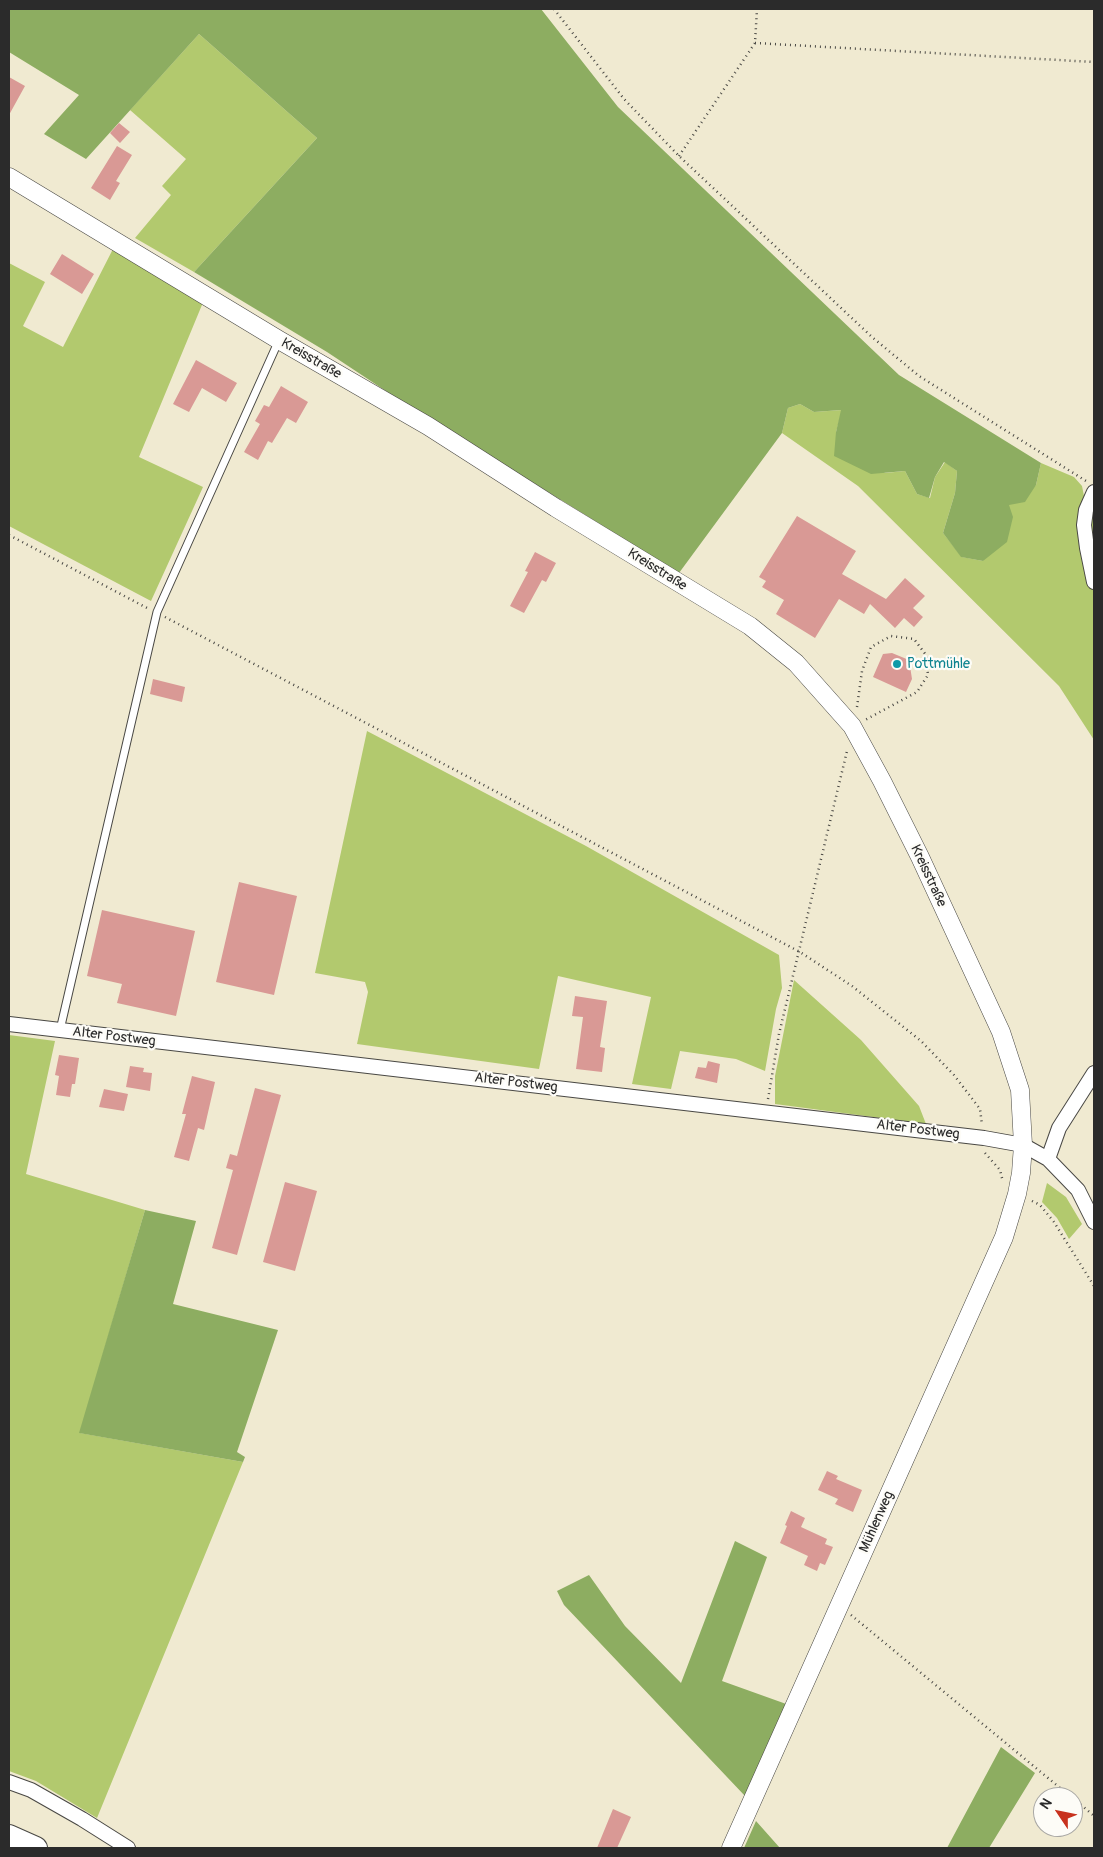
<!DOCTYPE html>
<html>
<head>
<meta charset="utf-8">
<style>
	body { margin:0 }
	#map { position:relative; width:1103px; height:1857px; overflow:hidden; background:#f0ead1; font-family:Pangolin,sans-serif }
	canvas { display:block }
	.frame { position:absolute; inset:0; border:10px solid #2b2b2b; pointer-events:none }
	.north { position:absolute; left:1033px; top:1787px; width:50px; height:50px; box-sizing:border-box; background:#fdfcf7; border:1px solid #a9a8a5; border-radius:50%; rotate:304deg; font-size:14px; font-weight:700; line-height:20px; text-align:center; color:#2b2b2b }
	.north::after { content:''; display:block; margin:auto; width:18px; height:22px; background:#c8321e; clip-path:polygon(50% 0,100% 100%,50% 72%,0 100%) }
</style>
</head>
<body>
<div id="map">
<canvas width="1103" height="1857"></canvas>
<div class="frame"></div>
<div class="north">N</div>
</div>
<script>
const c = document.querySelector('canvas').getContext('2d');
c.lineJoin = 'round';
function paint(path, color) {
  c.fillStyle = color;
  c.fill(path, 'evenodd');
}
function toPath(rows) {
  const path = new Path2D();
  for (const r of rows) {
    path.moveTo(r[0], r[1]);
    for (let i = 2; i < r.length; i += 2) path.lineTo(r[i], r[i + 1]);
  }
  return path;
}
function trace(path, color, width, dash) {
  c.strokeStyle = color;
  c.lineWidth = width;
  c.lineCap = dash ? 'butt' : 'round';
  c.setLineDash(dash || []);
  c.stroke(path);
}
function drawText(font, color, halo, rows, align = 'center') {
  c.font = font + ' Pangolin,sans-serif';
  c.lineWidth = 4.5;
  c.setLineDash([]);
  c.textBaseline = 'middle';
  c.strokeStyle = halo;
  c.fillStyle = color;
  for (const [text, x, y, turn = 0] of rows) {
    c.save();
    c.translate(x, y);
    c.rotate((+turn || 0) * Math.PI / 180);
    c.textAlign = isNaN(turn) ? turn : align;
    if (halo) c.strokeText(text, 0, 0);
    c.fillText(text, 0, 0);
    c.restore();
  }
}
paint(toPath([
	[199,34,317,138,194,272,135,238,171,195,162,186,186,159,130,110],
	[114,247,204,300,139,457,203,487,151,601,9,526,9,263,45,282,23,326,63,347],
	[800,404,814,412,842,410,836,432,885,473,905,471,917,494,930,498,935,477,945,462,957,471,955,493,943,533,962,557,983,561,1008,505,1036,485,1041,463,1074,477,1082,486,1084,496,1079,513,1091,522,1094,511,1094,740,1059,686,858,486,782,433,788,408],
	[367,731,586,846,779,955,782,988,776,1009,765,1071,736,1059,680,1051,671,1089,632,1084,651,997,558,976,539,1069,357,1044,368,992,365,982,315,973],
	[794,980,861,1040,919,1106,926,1124,775,1104,775,1076],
	[9,1035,55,1041,26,1174,145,1210,80,1433,243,1462,97,1818,36,1781,9,1771],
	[1047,1183,1066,1197,1082,1224,1069,1239,1057,1218,1042,1202]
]), '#b2c96e');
paint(toPath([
	[9,9,541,9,618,107,899,375,1041,463,1036,485,1025,502,1009,505,1013,517,1007,542,983,561,961,557,943,533,955,493,957,471,944,462,935,477,929,498,917,494,905,471,871,474,834,456,836,432,841,410,814,412,800,404,788,408,782,433,679,573,401,401,327,352,194,272,317,138,199,34,86,159,44,134,79,95,9,52],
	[145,1210,196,1221,173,1304,278,1330,237,1452,245,1457,243,1462,79,1433],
	[735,1541,767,1557,722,1681,789,1705,745,1796,564,1605,557,1591,589,1575,625,1626,681,1683],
	[1001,1747,1035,1773,989,1848,947,1848],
	[756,1821,780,1848,744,1848]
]), '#8dad61');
paint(toPath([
	[9,77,25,86,9,115],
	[119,123,130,132,120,143,110,133],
	[117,146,132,155,116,181,120,183,110,200,91,188],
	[62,254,94,274,82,294,50,274],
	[196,360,237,383,226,402,202,388,189,412,173,404],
	[281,386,308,402,296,423,287,418,272,443,268,441,258,460,244,452,260,424,255,421,264,405,269,407],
	[797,516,856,551,842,574,886,599,905,578,925,596,913,608,923,617,914,627,904,618,895,628,870,604,864,614,839,599,815,638,776,614,784,600,762,587,766,581,759,577],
	[535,552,556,563,546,582,542,580,524,613,510,606,528,572,525,571],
	[892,653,909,660,912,679,906,692,873,677,883,654],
	[153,679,185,687,182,702,150,694],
	[239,882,297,896,274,995,216,982],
	[102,910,195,931,176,1016,117,1003,122,984,87,976],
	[575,996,607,1001,600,1047,605,1048,602,1072,576,1069,583,1017,572,1016],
	[59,1055,79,1058,75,1084,72,1084,70,1097,56,1095,59,1076,55,1075],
	[708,1061,720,1064,717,1083,695,1078,698,1067,706,1068],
	[130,1066,144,1068,143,1072,152,1073,150,1091,126,1087],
	[192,1076,215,1082,204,1130,198,1128,189,1161,174,1157,186,1114,182,1114],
	[255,1088,281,1095,237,1255,212,1248,233,1170,226,1168,230,1154,237,1156],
	[104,1089,128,1094,124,1111,99,1107],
	[285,1182,317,1191,295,1271,263,1262],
	[827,1471,838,1476,836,1479,862,1490,853,1512,835,1504,838,1499,818,1490],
	[791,1511,805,1518,801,1527,827,1539,825,1544,833,1547,825,1565,820,1563,817,1571,804,1565,808,1556,780,1543,787,1526,785,1525],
	[613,1809,631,1817,617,1848,597,1848]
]), '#d99995');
const service = toPath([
	[60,1030,157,612,279,340]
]);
const minor = toPath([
	[1094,492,1086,510,1084,525,1087,548,1094,582],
	[9,1024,984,1138,1023,1145,1048,1159,1078,1190,1094,1222],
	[1048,1159,1059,1128,1094,1073],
	[9,1782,31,1790,82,1819,128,1848]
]);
const tertiary = toPath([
	[9,177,279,340,428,426,556,508,750,626,796,663,852,726,882,781,920,857,1001,1032,1020,1090,1023,1145,1021,1173,1017,1194,1004,1237,731,1848]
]);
const primary = toPath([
	[9,1836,36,1848]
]);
trace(service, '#494844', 9);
trace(minor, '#494844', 16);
trace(tertiary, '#494844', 19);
trace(primary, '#494844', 24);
trace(toPath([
	[554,9,624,99,679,156,872,337,919,376,1086,481],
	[755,43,1094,62],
	[679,156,755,43,757,9],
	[9,535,147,608],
	[165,617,800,952,852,986,921,1041,954,1075,980,1109,982,1125],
	[857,707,862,671,871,647,891,636,914,639,926,655,928,675,917,692,865,720],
	[768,1099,779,1034,847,751],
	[985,1153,1000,1170,1003,1182],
	[1032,1201,1040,1205,1054,1222,1094,1286],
	[851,1615,1071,1797],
	[1073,1798,1094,1816]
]), '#494844', 2.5, [1, 4]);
trace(service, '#fff', 7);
trace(minor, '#fff', 14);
trace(tertiary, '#fff', 18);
trace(primary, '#fff', 22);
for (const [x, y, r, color] of [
	[897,664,5,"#0f9aa8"]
]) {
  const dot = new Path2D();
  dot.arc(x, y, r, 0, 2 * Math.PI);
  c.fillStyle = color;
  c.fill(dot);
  trace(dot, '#fdfcf7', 2);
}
drawText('14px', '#2b2b2b', '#fdfcf7', [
	["Kreisstraße",311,359,30],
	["Kreisstraße",657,570,32],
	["Kreisstraße",928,876,65],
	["Alter Postweg",114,1037,7],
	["Alter Postweg",516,1083,7],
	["Alter Postweg",918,1130,7],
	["Mühlenweg",877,1522,-66]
]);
drawText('14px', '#0d838f', '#fdfcf7', [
	["Pottmühle",907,664]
], 'left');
</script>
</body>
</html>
